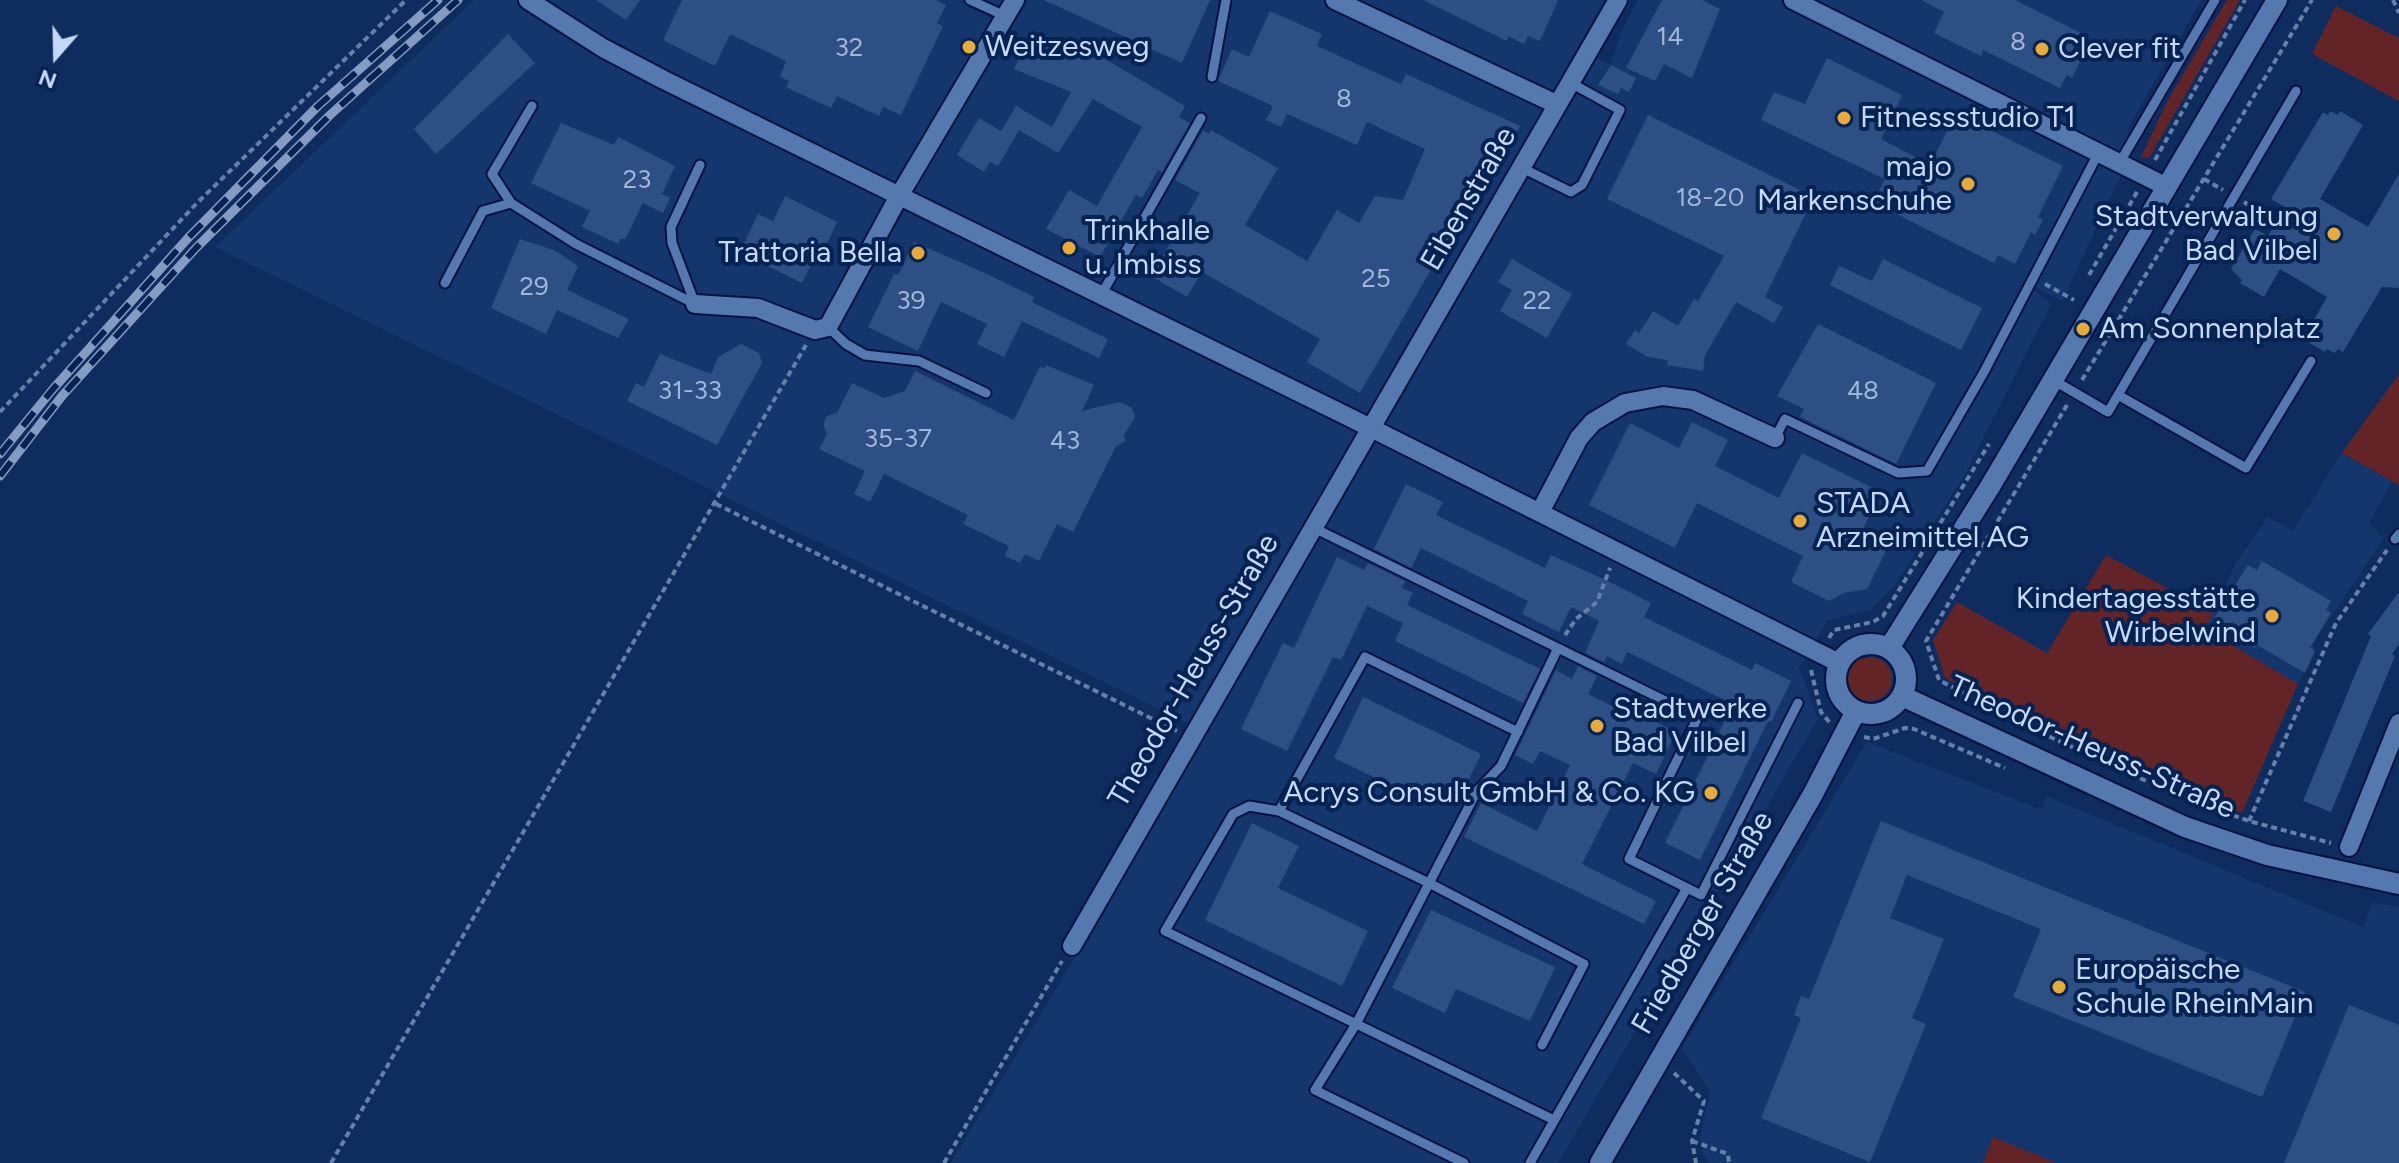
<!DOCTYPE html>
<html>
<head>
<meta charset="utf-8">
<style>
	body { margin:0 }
	#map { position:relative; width:2399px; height:1163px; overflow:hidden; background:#0e2d5e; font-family:Figtree,sans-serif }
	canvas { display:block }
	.north { position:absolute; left:16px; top:16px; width:80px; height:80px; -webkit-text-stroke:6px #042252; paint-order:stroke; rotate:200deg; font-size:22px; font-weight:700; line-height:32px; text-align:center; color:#c5d8f7 }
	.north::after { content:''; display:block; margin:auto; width:28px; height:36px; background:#c5d8f7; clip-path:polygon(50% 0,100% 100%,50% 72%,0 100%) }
</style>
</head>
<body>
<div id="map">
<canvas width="2399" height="1163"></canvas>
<div class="north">N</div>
</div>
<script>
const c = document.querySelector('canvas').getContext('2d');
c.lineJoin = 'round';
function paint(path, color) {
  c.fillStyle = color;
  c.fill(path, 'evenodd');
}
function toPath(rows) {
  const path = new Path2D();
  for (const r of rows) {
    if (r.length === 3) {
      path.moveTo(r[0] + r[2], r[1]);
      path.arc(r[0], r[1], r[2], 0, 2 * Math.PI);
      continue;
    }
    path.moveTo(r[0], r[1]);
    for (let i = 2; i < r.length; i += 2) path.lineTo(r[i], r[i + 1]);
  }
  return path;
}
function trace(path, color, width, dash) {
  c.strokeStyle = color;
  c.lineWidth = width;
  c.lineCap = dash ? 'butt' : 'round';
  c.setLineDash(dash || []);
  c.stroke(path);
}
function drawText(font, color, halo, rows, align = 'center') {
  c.font = font + ' Figtree,sans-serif';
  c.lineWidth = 8;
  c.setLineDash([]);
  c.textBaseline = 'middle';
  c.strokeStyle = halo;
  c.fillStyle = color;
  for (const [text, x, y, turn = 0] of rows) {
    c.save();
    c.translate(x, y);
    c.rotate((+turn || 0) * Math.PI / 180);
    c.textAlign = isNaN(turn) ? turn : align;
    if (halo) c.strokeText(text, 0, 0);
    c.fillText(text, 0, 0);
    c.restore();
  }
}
paint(toPath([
	[474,0,1604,0,1577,49,1610,65,1622,30,1638,0,2201,0,2128,128,2131,154,2062,301,2025,282,2051,304,1964,476,1893,587,1870,610,1828,620,1799,668,1818,719,1558,1163,951,1163,1105,907,1204,731,215,247],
	[2342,453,2392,481,2369,523,2384,538,2313,643,2315,651,2298,684,2204,629,2236,563,2268,517,2293,530],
	[1867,742,2042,810,2046,796,2363,927,2373,902,2399,907,2399,1163,1709,1163,1703,1154,1700,1138,1710,1092,1682,1048]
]), '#14366d');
paint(toPath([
	[2227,0,2240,0,2149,158,2141,157,2168,100],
	[2336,6,2399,38,2399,101,2312,54],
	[2399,374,2399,485,2342,453],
	[2106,555,2213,613,2205,629,2298,684,2242,813,2144,776,1945,678,1933,640,1957,602,2047,653],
	[1870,679,22],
	[1993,1137,2056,1163,1983,1163]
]), '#632428');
paint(toPath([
	[596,0,640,0,626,20],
	[682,0,936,0,946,5,937,23,943,26,901,115,883,107,879,116,837,96,831,108,786,87,789,81,780,77,786,61,730,34,715,66,663,40],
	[1044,0,1210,0,1182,63],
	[1423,0,1558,0,1540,41,1528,36,1524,44,1508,36,1507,41],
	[1662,0,1702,0,1720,9,1692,78,1664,64,1655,81,1626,68],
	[1921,0,2015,0,2087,36,2080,49,2085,51,2072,78,2067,75,2060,88,1983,50,1981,56,1934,33,1944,12],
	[1270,11,1322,34,1317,46,1401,84,1406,74,1520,126,1472,209,1467,207,1360,393,1307,362,1320,339,1202,272,1187,297,1151,276,1200,193,1175,180,1203,130,1209,134,1211,130,1278,168,1245,225,1307,261,1337,210,1359,223,1375,196,1403,200,1425,149,1367,122,1357,145,1287,114,1281,127,1266,120,1273,106,1218,81,1232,49,1249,57],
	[1031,32,1085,54,1088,49,1185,106,1179,117,1190,123,1162,172,1158,170,1142,198,1136,195,1100,257,1046,229,1069,190,1097,206,1142,127,1093,99,1058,153,1019,130,998,166,990,162,984,172,957,155,979,118,1001,131,1016,106,1052,127,1071,92,1014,69],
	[508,34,535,63,436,154,414,129],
	[1827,58,1902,95,1881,139,1930,165,1956,113,2063,166,2038,217,2043,220,2035,235,2031,232,2015,264,1998,255,1994,263,1873,202,1885,179,1761,120,1774,92,1805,104],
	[1611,65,1636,78,1629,92,1621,88,1618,94,1598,85],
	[2330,111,2338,115,2340,111,2363,125,2320,199,2368,227,2399,174,2399,288,2382,287,2343,352,2338,349,2335,353,2327,349,2325,352,2303,339,2327,297,2280,269,2264,297,2240,283,2242,280,2231,269,2255,229,2268,236,2285,207,2271,199,2323,112,2328,115],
	[1648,115,1814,197,1765,297,1783,307,1774,323,1736,302,1705,355,1703,371,1667,365,1668,360,1648,357,1626,344,1635,330,1639,333,1653,311,1678,326,1694,299,1698,301,1724,256,1607,199],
	[561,123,614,145,618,137,675,166,662,194,670,198,663,213,643,203,625,240,621,238,618,244,582,227,590,211,531,183],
	[785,196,837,222,820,259,815,256,802,283,740,252,758,214,773,221],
	[520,239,554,250,578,266,567,290,629,319,618,338,557,310,546,334,491,308],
	[914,242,987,274,1034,297,1032,302,1108,339,1099,358,1022,321,1004,357,977,344,987,324,941,302,918,351,868,327,894,274,898,275],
	[1512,259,1572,294,1547,338,1500,311,1512,290,1498,282],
	[1883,259,1982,308,1961,350,1830,285,1839,266,1872,281],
	[1818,324,1936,383,1896,464,1800,417,1804,409,1777,396],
	[741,344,759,353,762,363,717,445,627,401,636,383,644,387,660,354,711,374,718,357],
	[1046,365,1094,385,1082,411,1119,402,1132,408,1135,417,1124,435,1126,441,1116,446,1073,532,1057,524,1039,561,1025,554,1020,563,1005,556,1009,546,963,524,968,515,884,474,870,502,854,494,865,471,819,449,827,434,823,424,827,416,837,413,852,383,884,398,905,391,915,371,1014,420,1040,366,1044,368],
	[1692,422,1728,440,1715,466,1779,498,1802,453,1881,492,1859,537,1886,551,1867,589,1844,593,1829,601,1791,582,1803,556,1697,503,1675,548,1589,505,1630,423,1679,448],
	[1406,484,1443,502,1436,515,1545,568,1551,555,1616,585,1651,603,1644,617,1752,670,1755,663,1791,681,1771,722,1768,721,1700,860,1665,843,1733,704,1627,652,1622,664,1607,656,1604,662,1585,653,1599,621,1571,607,1559,632,1522,614,1528,601,1421,548,1411,568,1374,549],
	[1337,557,1364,570,1368,563,1405,581,1402,588,1413,593,1407,605,1540,669,1523,703,1395,641,1403,623,1367,606,1341,660,1333,657,1287,751,1241,729,1283,643,1294,648],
	[2262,561,2331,601,2326,610,2331,613,2310,648,2315,651,2305,673,2257,645,2255,648,2213,620,2248,565,2257,570],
	[2399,592,2399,644,2392,654,2395,656,2331,812,2303,801,2371,636,2368,634],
	[1578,666,1597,676,1588,694,1640,720,1642,715,1676,732,1656,774,1633,763,1582,864,1656,901,1644,924,1464,837,1481,803,1537,831,1570,765,1540,751,1533,764,1515,755,1556,670,1572,679],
	[1363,697,1481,754,1457,804,1428,790,1423,801,1334,758],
	[1881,821,2305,992,2262,1097,2013,997,2041,929,1907,875,1890,918,1944,939,1912,1018,1926,1024,1870,1162,1761,1118,1801,1018,1794,1015,1801,996,1809,999],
	[1252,823,1299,846,1278,888,1368,931,1342,986,1205,920],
	[1431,910,1555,967,1530,1021,1456,989,1445,1013,1392,988],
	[2349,1005,2399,1025,2399,1163,2284,1163]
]), '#2e4f83');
const service = toPath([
	[970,0,1005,16],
	[1212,77,1226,0],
	[532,106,492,174,511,203,576,244,695,304],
	[2120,162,2215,0],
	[1520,167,1571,192,1582,185,1620,110,1569,82],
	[445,283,483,211,511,203],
	[1100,297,1201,118],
	[695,304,672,243,671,227,700,165],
	[828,327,846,344,865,355,919,361,986,393],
	[2053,380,2108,412,2296,91],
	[2118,395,2246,468,2311,361],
	[1775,438,1785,419,1898,473,1927,471,1984,372,2099,152],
	[1312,527,1698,717,1629,859,1701,895,1798,703],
	[2395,539,2399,534],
	[1518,732,1365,657,1279,811,1249,806,1233,814,1165,931,1554,1120],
	[1279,811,1429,883,1584,964,1542,1045],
	[1464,1163,1315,1090,1356,1024,1477,791,1501,766,1558,648],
	[1530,1163,1687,888]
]);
const minor = toPath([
	[528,0,603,48,664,80,1369,427,1839,663],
	[1335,0,1556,104],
	[1793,0,2167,187],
	[695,304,758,308,815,330,828,327,899,196,1015,0],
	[1540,512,1579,438,1593,422,1625,403,1663,396,1693,400,1775,438],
	[2349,847,2399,723],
	[1072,946,1618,0]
]);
const tertiary = toPath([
	[1871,679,35],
	[1889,648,1991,485,2277,0],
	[1902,696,2185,827,2267,855,2399,884],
	[1600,1163,1813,794,1856,711]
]);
trace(service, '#001241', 13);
trace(minor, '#001241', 22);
trace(tertiary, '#001241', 24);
trace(toPath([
	[2393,0,2399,13],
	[2155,160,2245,0],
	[2204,179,2223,190],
	[2244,202,2276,222],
	[2089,275,2137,192],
	[2045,284,2074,300],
	[2082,380,2312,0],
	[2067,405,1926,641,1939,680,2022,724,2179,796,2249,821,2331,843],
	[0,412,197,203,406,0],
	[716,504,1177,731],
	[1565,635,1576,619,1597,602,1610,568],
	[1829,638,1834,630,1873,622,1883,616,1989,444],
	[1811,670,1821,712,1830,723],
	[1864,737,1873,739,1905,728,1914,729,2005,768],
	[2249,821,2336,623,2387,550],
	[1674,1073,1704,1101,1692,1141,1696,1163],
	[1692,1141,1728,1154,1729,1163],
	[331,1163,806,345],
	[944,1163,1062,961]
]), '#6780a9', 4, [6, 4]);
trace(service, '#5578af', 9);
trace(minor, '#5578af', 18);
trace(tertiary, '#5578af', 20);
const rail = toPath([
	[0,454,53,389,188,238,318,106,438,0],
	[0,476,62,396,196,248,330,115,458,0]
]);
trace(rail, '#859cc2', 9);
trace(rail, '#042252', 6, [18]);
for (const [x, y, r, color] of [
	[969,47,8,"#e8ab37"],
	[2042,49,8,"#e8ab37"],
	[1844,118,8,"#e8ab37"],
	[1968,184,8,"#e8ab37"],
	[2334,234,8,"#e8ab37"],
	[1069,248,8,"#e8ab37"],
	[918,253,8,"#e8ab37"],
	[2083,329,8,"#e8ab37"],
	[1800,521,8,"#e8ab37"],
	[2272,616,8,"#e8ab37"],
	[1597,726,8,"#e8ab37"],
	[1711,793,8,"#e8ab37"],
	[2059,987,8,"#e8ab37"]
]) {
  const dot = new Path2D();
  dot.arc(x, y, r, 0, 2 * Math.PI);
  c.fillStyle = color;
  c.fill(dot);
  trace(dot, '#042252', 3);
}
drawText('26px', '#9fb6da', null, [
	["14",1670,37],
	["8",2018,42],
	["32",849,48],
	["8",1344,99],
	["23",637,180],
	["18-20",1710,198],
	["25",1376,279],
	["29",534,287],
	["39",911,301],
	["22",1537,301],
	["31-33",690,391],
	["48",1863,391],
	["35-37",898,439],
	["43",1065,441]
]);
drawText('30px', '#c5d8f7', '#042252', [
	["Weitzesweg",985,47],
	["Clever fit",2058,49],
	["Fitnessstudio T1",1860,118],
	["majo",1952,167,"right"],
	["Markenschuhe",1952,201,"right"],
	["Stadtverwaltung",2318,217,"right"],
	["Bad Vilbel",2318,251,"right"],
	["Trinkhalle",1085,231],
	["u. Imbiss",1085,265],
	["Trattoria Bella",902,253,"right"],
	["Am Sonnenplatz",2099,329],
	["STADA",1816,504],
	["Arzneimittel AG",1816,538],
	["Kindertagesstätte",2256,599,"right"],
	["Wirbelwind",2256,633,"right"],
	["Stadtwerke",1613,709],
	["Bad Vilbel",1613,743],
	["Acrys Consult GmbH & Co. KG",1695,793,"right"],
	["Europäische",2075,970],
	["Schule RheinMain",2075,1004]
], 'left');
drawText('30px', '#c5d8f7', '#042252', [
	["Eibenstraße",1469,199,-60],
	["Theodor-Heuss-Straße",1194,671,-60],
	["Theodor-Heuss-Straße",2092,748,24],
	["Friedberger Straße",1703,923,-60]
]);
</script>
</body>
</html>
